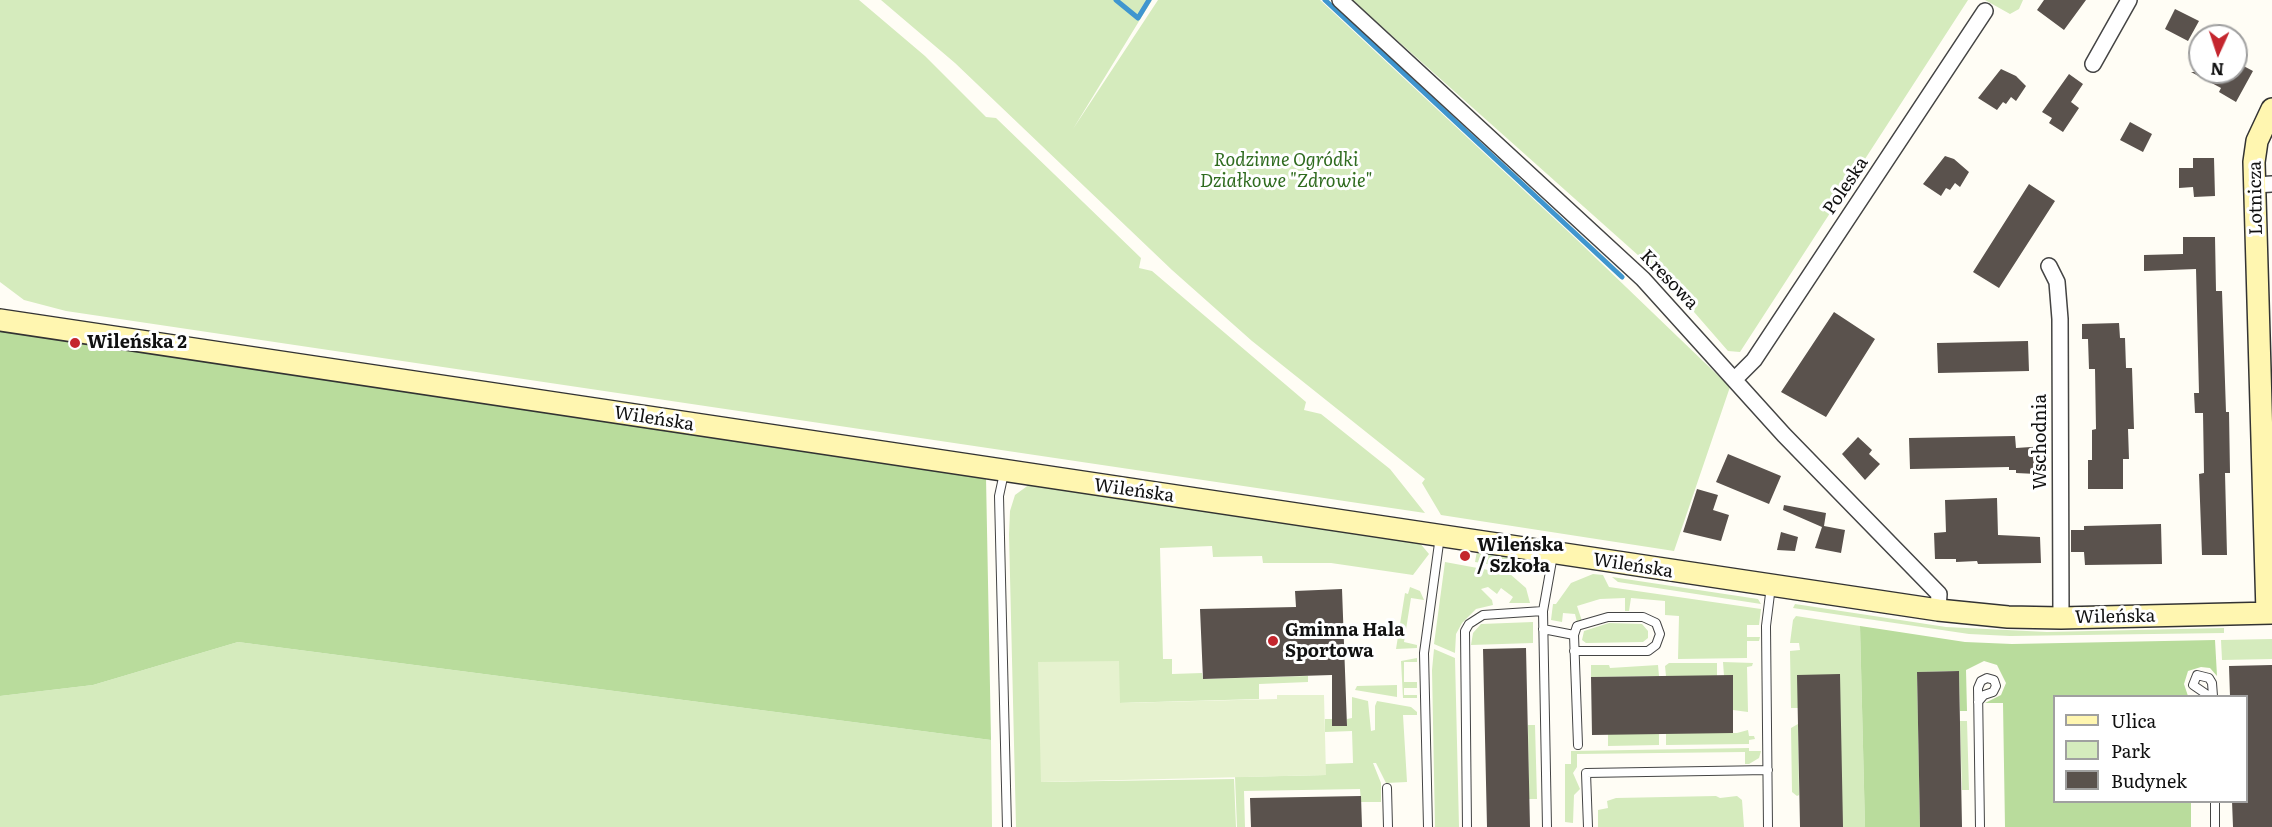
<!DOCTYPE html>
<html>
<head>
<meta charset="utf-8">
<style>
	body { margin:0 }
	#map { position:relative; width:2272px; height:827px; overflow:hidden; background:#fffdf5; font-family:Literata,serif }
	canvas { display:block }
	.legend { position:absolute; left:2053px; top:695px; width:195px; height:108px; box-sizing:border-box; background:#fff; border:2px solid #a0a0a0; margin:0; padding:8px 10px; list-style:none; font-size:18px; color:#111 }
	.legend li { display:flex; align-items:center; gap:12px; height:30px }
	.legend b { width:30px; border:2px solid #a0a0a0 }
	.north { position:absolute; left:2188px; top:24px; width:60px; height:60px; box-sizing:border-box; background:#fff; border:2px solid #a0a0a0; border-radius:50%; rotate:183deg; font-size:16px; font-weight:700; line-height:24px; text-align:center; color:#111 }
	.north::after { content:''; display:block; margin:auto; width:21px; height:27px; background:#c4262e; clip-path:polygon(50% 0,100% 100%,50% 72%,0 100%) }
</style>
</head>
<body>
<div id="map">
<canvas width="2272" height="827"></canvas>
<ul class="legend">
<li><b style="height:8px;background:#fff6b0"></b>Ulica</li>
<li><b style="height:16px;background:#d5ebbd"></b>Park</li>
<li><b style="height:16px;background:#5a524d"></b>Budynek</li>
</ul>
<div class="north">N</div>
</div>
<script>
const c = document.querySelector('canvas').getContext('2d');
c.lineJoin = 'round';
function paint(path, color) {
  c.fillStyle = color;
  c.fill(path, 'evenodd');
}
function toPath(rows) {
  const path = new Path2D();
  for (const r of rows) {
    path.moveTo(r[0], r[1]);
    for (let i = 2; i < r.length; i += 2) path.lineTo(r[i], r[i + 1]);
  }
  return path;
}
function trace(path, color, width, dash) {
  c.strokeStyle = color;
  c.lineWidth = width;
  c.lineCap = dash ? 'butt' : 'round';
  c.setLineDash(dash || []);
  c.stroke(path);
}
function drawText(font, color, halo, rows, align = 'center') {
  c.font = font + ' Literata,serif';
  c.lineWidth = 6;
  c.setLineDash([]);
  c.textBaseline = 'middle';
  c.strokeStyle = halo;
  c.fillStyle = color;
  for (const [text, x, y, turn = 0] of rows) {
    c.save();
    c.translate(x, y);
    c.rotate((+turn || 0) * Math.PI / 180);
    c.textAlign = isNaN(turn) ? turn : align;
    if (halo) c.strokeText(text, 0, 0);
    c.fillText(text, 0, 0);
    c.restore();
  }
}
paint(toPath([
	[0,0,859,0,925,56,986,117,996,118,1141,258,1139,268,1152,271,1306,402,1304,410,1321,414,1390,469,1425,513,66,311,24,300,0,282],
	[881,0,1152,0,1073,129,1158,0,1320,0,1574,237,1730,387,1674,551,1441,515,1422,483,1425,479,1252,341,1172,270,955,63],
	[1352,0,1968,0,1740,352,1728,351,1667,281],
	[1985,0,2023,0,2019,9,2010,14],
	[1030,484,1419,542,1429,554,1413,575,1331,563,1263,563,1262,556,1213,557,1212,546,1160,548,1163,659,1172,659,1172,674,1202,673,1203,679,1308,676,1308,682,1259,684,1259,699,1119,703,1041,782,1234,779,1236,827,1016,827,1009,534,1010,511,1015,495],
	[1477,551,1506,557,1524,570,1475,562],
	[1445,562,1510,574,1526,588,1530,603,1509,603,1513,597,1501,588,1497,594,1488,587,1481,589,1492,600,1493,605,1476,609,1462,623,1456,634,1455,653,1434,644],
	[1593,574,1603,575,1609,587,1761,609,1759,625,1747,625,1747,637,1760,637,1759,641,1747,641,1747,658,1678,659,1679,616,1665,615,1665,601,1631,598,1629,611,1625,611,1625,598,1600,599,1577,606,1582,621,1577,622,1575,614,1563,613,1562,622,1551,620,1553,604,1556,604,1571,583],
	[1612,577,1758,599,1761,604,1618,582],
	[1410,587,1420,591,1424,600,1411,598,1404,642,1417,645,1417,648,1396,649,1405,593,1408,594],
	[1795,604,1946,627,2047,632,2224,628,2224,633,2010,636,1969,634,1793,608],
	[1796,616,1860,626,1865,827,1843,827,1798,708,1791,708,1790,651,1800,650,1799,643,1790,643,1793,620],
	[1533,622,1533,643,1471,645,1473,633,1481,624],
	[1609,623,1642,624,1648,631,1648,638,1643,642,1586,643,1582,640,1584,631],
	[2272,639,2272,659,2222,660,2221,640],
	[238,642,991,740,992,827,0,827,0,696,93,685],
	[1434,649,1455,658,1459,827,1435,827,1432,670],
	[1417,658,1417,662,1404,662,1404,682,1417,682,1417,688,1404,688,1404,695,1417,695,1417,698,1403,698,1401,661],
	[1723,662,1753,663,1752,666,1747,667,1748,712,1733,710,1733,676,1724,676],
	[1669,663,1717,663,1717,676,1666,676,1665,666],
	[1591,665,1609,665,1610,668,1658,665,1659,676,1591,677],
	[1397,685,1397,697,1355,690,1357,686],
	[1352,697,1368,701,1371,731,1375,730,1375,706,1377,701,1411,707,1417,712,1417,715,1403,715,1407,782,1386,783,1376,763,1373,763,1381,783,1381,802,1361,802,1360,789,1244,791,1245,827,1237,827,1235,777,1325,775,1325,764,1353,763,1352,731,1325,732,1325,719,1332,719,1333,726,1347,726,1347,719,1352,718],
	[1960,721,1967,721,1969,790,1962,790],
	[1798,724,1799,795,1797,796,1792,792,1791,728],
	[1528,725,1535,725,1537,799,1529,799],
	[1748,730,1749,736,1754,736,1755,739,1749,740,1749,744,1666,745,1666,733,1737,733],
	[1659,733,1659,745,1608,746,1608,734],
	[1749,748,1749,751,1761,751,1759,758,1749,764,1745,764,1745,752,1577,754,1577,767,1573,773,1580,789,1574,795,1573,823,1565,822,1565,764,1571,764,1571,751],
	[1716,796,1720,798,1737,796,1742,800,1744,827,1598,827,1598,810,1608,808,1607,801,1616,798]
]), '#d5ebbd');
paint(toPath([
	[0,331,986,477,991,740,238,642,93,685,0,696],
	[1860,626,1965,642,2012,644,2215,640,2217,676,2210,668,2201,667,2188,671,2184,684,2188,696,2054,696,2054,802,2191,802,2191,827,2005,827,2003,703,1985,703,2001,695,2006,683,1997,665,1984,661,1966,670,1967,711,1960,711,1959,671,1917,672,1920,827,1865,827]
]), '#b9dc9c');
paint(toPath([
	[1119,661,1120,703,1277,699,1277,695,1324,695,1326,775,1041,782,1038,662]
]), '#e6f2cf');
trace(toPath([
	[1116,0,1138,18,1149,0],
	[1325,0,1622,277]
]), '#3f96cf', 5);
paint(toPath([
	[2044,0,2086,0,2064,30,2037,10],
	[2175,9,2199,21,2188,41,2165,29],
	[2236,62,2253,71,2236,102,2219,92,2221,88,2191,72,2236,72],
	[2001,69,2016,76,2026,86,2016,101,2011,97,2006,104,2003,102,1997,110,1978,98],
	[2069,74,2083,84,2071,102,2079,108,2063,132,2049,123,2052,118,2042,112],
	[2130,122,2152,134,2143,152,2120,140],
	[1945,156,1954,159,1969,172,1960,187,1955,183,1950,190,1946,188,1941,196,1923,184],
	[2193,158,2214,158,2215,196,2194,197,2193,187,2179,188,2179,168,2193,168],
	[2029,184,2055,201,1999,288,1973,272],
	[2183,237,2215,237,2216,291,2222,291,2226,412,2229,412,2230,473,2225,473,2227,555,2202,555,2199,474,2204,473,2203,413,2195,413,2194,393,2199,393,2196,269,2144,271,2144,255,2183,254],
	[1834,312,1875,339,1826,417,1781,392],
	[2119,323,2120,338,2125,338,2126,368,2132,368,2134,429,2128,429,2129,459,2123,459,2123,489,2088,489,2088,460,2092,460,2092,430,2096,429,2095,369,2089,369,2088,339,2082,339,2082,324],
	[2028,341,2029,371,1938,373,1937,343],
	[2015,436,2016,448,2046,446,2047,470,2037,470,2037,474,2016,473,2016,470,2009,470,2009,467,1910,469,1909,438],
	[1858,437,1872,450,1869,454,1880,464,1865,480,1842,454],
	[1728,454,1781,476,1769,504,1716,482],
	[1697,489,1718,495,1713,510,1729,515,1721,541,1683,532],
	[1997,498,1998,535,2040,537,2041,563,1978,564,1977,561,1956,562,1956,559,1935,559,1934,533,1946,532,1945,500],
	[1784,505,1826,513,1824,526,1845,530,1841,553,1815,548,1822,527,1783,510],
	[2161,524,2162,564,2085,565,2084,552,2071,552,2071,530,2084,530,2084,526],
	[1781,532,1798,537,1795,551,1777,550],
	[1342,589,1347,726,1332,726,1332,675,1203,679,1200,609,1296,607,1295,591],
	[1526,648,1530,827,1487,827,1483,649],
	[2272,665,2272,827,2233,827,2232,801,2247,801,2247,696,2230,696,2229,666],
	[1959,671,1962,827,1920,827,1917,672],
	[1840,674,1843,827,1800,827,1797,675],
	[1733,675,1733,733,1592,735,1591,677],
	[1361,796,1362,827,1251,827,1250,798]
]), '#5a524d');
const lane = toPath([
	[1004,473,999,496,1007,827],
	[1543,629,1574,635,1578,745],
	[1574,635,1577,626,1608,617,1643,617,1656,623,1660,634,1656,645,1648,651,1574,651],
	[2209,696,2193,685,2197,675,2209,678,2212,683,2213,696],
	[1978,702,1984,695,1993,692,1996,686,1994,680,1987,678,1981,681,1978,688,1980,827],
	[1387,788,1388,827],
	[2215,802,2215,827],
	[1428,827,1424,653,1440,536],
	[1467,827,1465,631,1469,624,1483,615,1543,611],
	[1547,827,1543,611,1553,555],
	[1588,827,1586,773,1768,770],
	[1768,827,1766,626,1771,586]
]);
const street = toPath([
	[1340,0,1643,279,1784,435,1939,594,1938,610],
	[2093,64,2129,0],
	[2255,185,2272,184],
	[2049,266,2057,282,2060,319,2061,618],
	[1735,379,1754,360,1985,11]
]);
const secondary = toPath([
	[0,320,1938,610,2008,617,2061,618,2272,613],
	[2267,613,2254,162,2257,141,2272,109]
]);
trace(lane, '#444', 10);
trace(street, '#444', 18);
trace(secondary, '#333', 24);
trace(lane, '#fff', 8);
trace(street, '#fff', 15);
trace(secondary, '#fff6b0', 21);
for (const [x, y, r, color] of [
	[75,343,6,"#c4262e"],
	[1465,556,6,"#c4262e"],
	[1273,641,6,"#c4262e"]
]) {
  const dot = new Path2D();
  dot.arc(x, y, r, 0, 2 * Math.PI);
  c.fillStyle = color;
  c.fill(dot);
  trace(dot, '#fff', 2);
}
drawText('italic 18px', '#2f6b1f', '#fff', [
	["Rodzinne Ogródki",1286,161],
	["Działkowe \"Zdrowie\"",1286,182]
]);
drawText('18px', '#111', '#fff', [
	["Poleska",1846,186,-56],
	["Lotnicza",2256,198,-91],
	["Kresowa",1669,280,46],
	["Wileńska",654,419,9],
	["Wschodnia",2041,442,-90],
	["Wileńska",1134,491,8],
	["Wileńska",1633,566,9],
	["Wileńska",2115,617,-1]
]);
drawText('bold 18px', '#111', '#fff', [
	["Wileńska 2",87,343],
	["Wileńska",1477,546],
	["/ Szkoła",1477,567],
	["Gminna Hala",1285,631],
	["Sportowa",1285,652]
], 'left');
</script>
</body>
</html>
